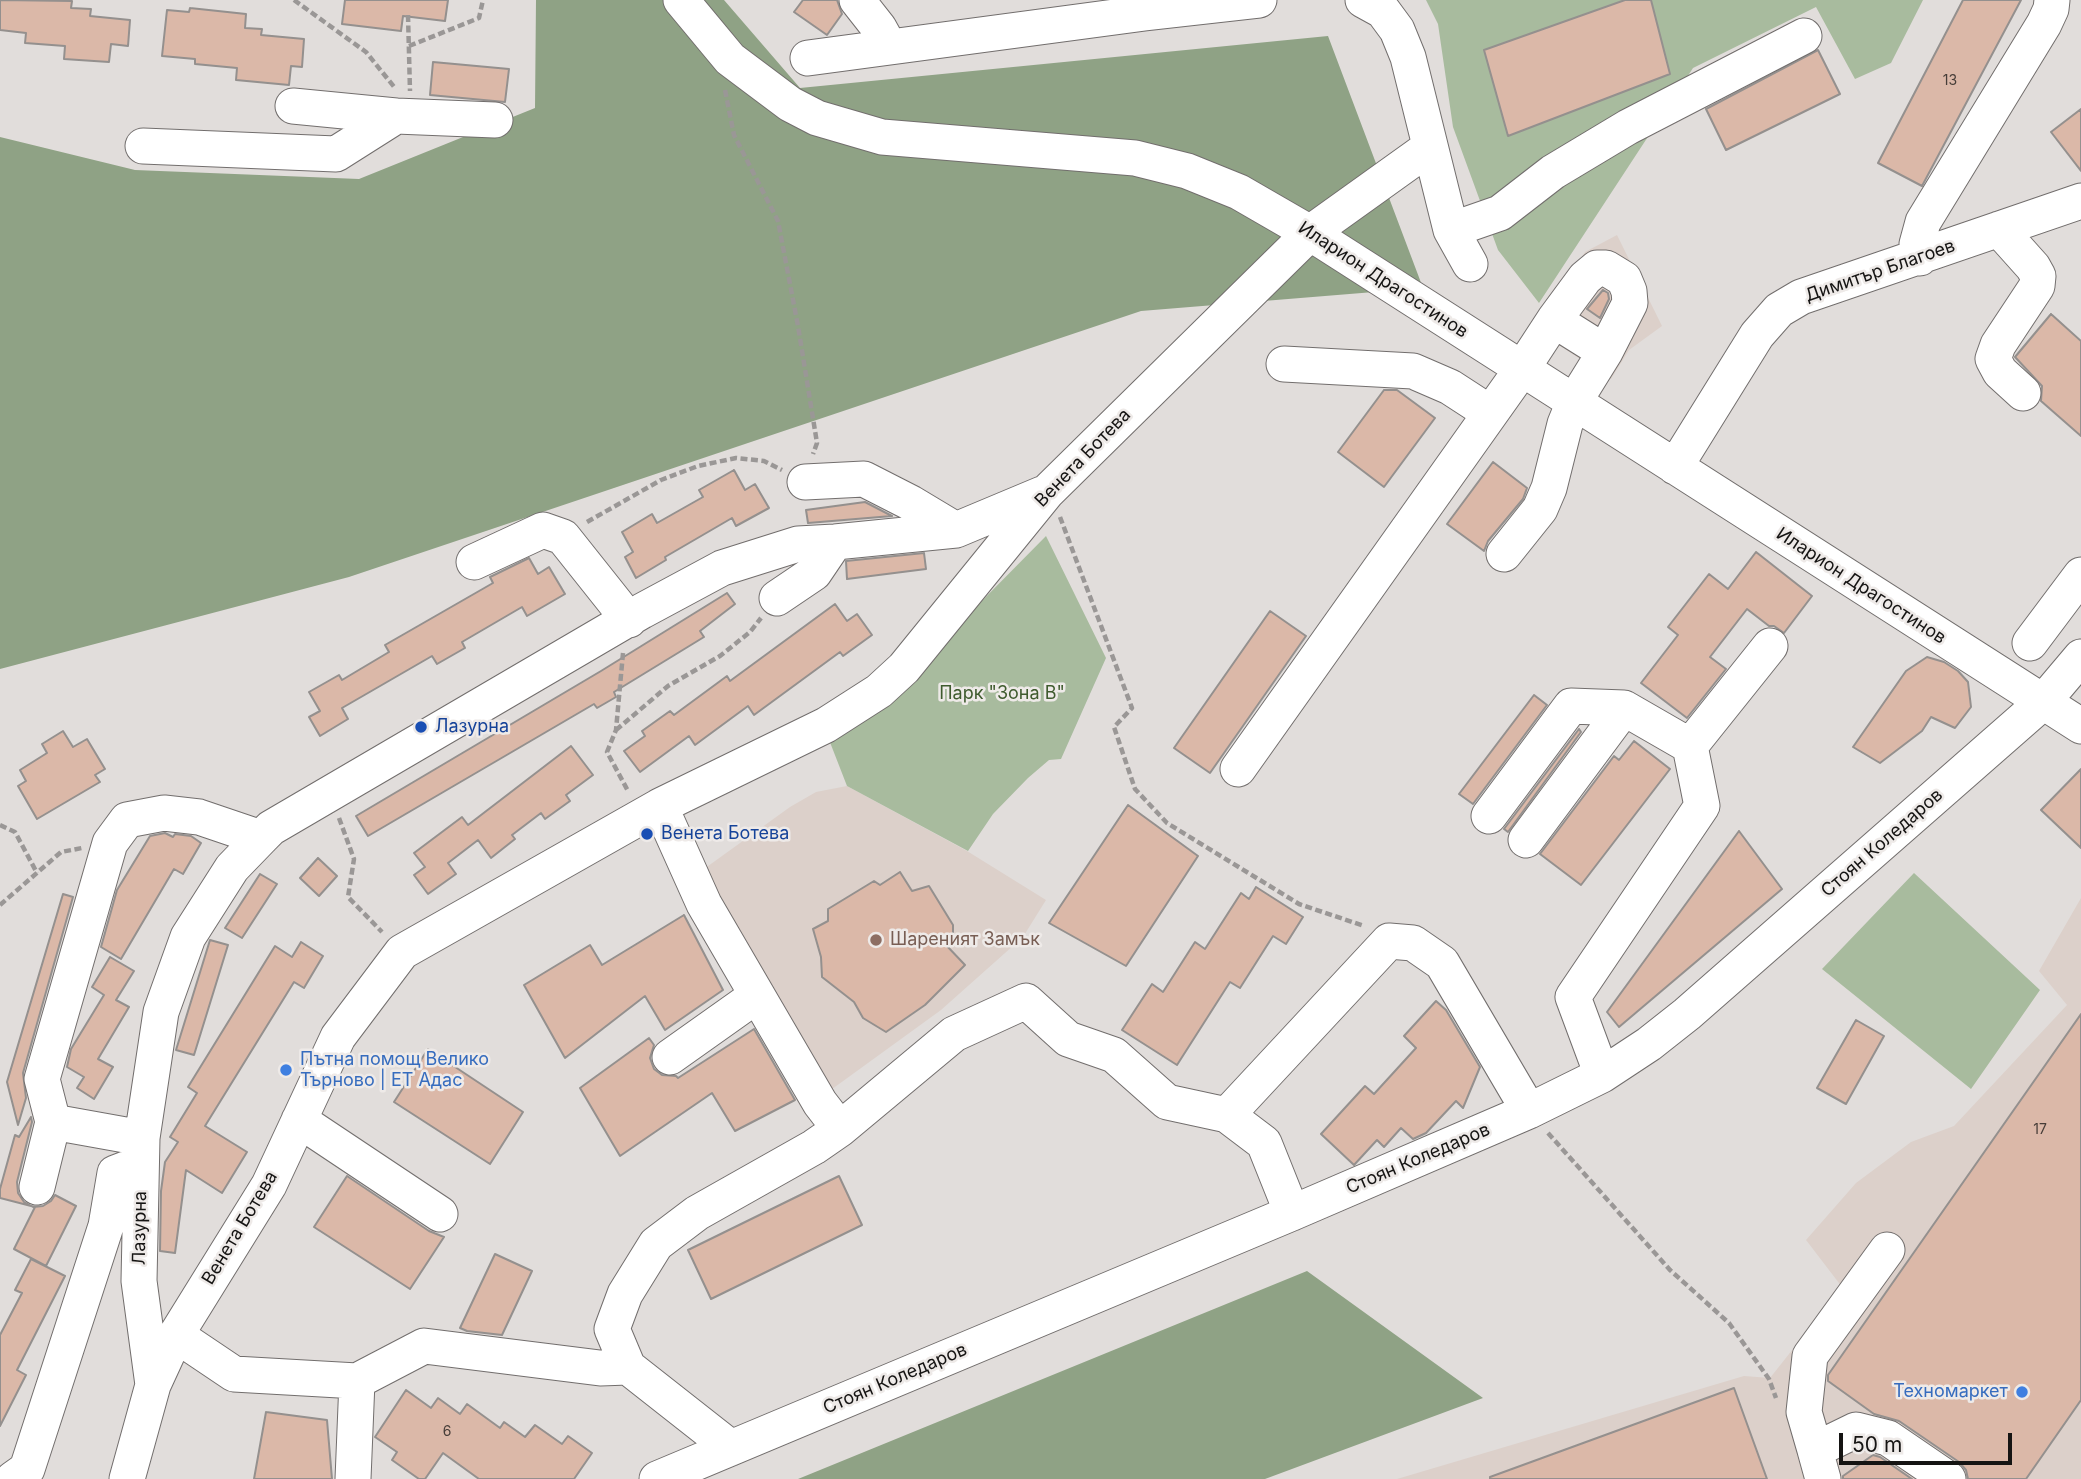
<!DOCTYPE html>
<html>
<head>
<meta charset="utf-8">
<style>
	body { margin:0 }
	#map { position:relative; width:2081px; height:1479px; overflow:hidden; background:#e1dddb; font-family:Inter,sans-serif }
	canvas { display:block }
	.scale { position:absolute; left:1839px; top:1433px; width:173px; height:32px; box-sizing:border-box; border:4px solid #151413; border-top:0; padding-left:9px; font-size:21px; line-height:24px; white-space:nowrap; color:#151413; -webkit-text-stroke:5px #eeeae8; paint-order:stroke }
</style>
</head>
<body>
<div id="map">
<canvas width="2081" height="1479"></canvas>
<div class="scale">50 m</div>
</div>
<script>
const c = document.querySelector('canvas').getContext('2d');
c.lineJoin = 'round';
function paint(path, color) {
  c.fillStyle = color;
  c.fill(path, 'evenodd');
}
function toPath(rows) {
  const path = new Path2D();
  for (const r of rows) {
    path.moveTo(r[0], r[1]);
    for (let i = 2; i < r.length; i += 2) path.lineTo(r[i], r[i + 1]);
  }
  return path;
}
function trace(path, color, width, dash) {
  c.strokeStyle = color;
  c.lineWidth = width;
  c.lineCap = dash ? 'butt' : 'round';
  c.setLineDash(dash || []);
  c.stroke(path);
}
function drawText(font, color, halo, rows, align = 'center') {
  c.font = font + ' Inter,sans-serif';
  c.lineWidth = 5;
  c.setLineDash([]);
  c.textBaseline = 'middle';
  c.strokeStyle = halo;
  c.fillStyle = color;
  for (const [text, x, y, turn = 0] of rows) {
    c.save();
    c.translate(x, y);
    c.rotate((+turn || 0) * Math.PI / 180);
    c.textAlign = isNaN(turn) ? turn : align;
    if (halo) c.strokeText(text, 0, 0);
    c.fillText(text, 0, 0);
    c.restore();
  }
}
paint(toPath([
	[1617,235,1662,326,1629,350,1611,379,1534,329,1585,252],
	[847,786,967,851,1046,900,1023,937,941,1010,828,1092,697,874,790,807,816,792],
	[2081,898,2081,1479,1397,1479,1744,1376,1770,1378,1842,1287,1806,1240,1856,1183,1911,1142,1954,1126,2067,1005,2039,971]
]), '#dcd0ca');
paint(toPath([
	[1426,0,1923,0,1891,63,1855,79,1816,7,1693,68,1539,303,1498,250,1453,127,1438,24],
	[1046,536,1106,658,1061,759,1049,760,1028,778,993,814,968,851,847,786,826,732,891,693],
	[1914,873,2040,990,1971,1089,1822,969]
]), '#a8bb9e');
paint(toPath([
	[536,0,724,0,800,88,1328,36,1423,288,1141,311,349,577,0,669,0,137,135,170,359,179,535,108],
	[1307,1271,1483,1398,1265,1479,798,1479]
]), '#8fa285');
const building = toPath([
	[0,0,72,1,71,8,91,9,90,16,130,20,128,46,111,44,109,62,64,59,65,46,25,43,26,33,0,30,0,0],
	[345,0,448,0,445,21,403,16,401,31,342,24,345,0],
	[803,0,837,0,842,14,827,35,794,12,803,0],
	[1625,0,1651,0,1670,74,1508,136,1484,50,1625,0],
	[1963,0,2021,0,1922,186,1878,163,1963,0],
	[190,8,246,14,245,28,262,29,261,35,304,39,302,67,291,66,289,85,236,80,237,68,195,64,195,59,162,56,167,10,189,12,190,8],
	[1818,50,1840,94,1726,150,1706,109,1818,50],
	[433,62,509,69,505,102,430,95,433,62],
	[2081,109,2081,171,2051,132,2081,109],
	[1603,290,1608,293,1609,299,1600,318,1587,309,1603,290],
	[2051,314,2081,341,2081,436,2041,401,2042,386,2015,357,2051,314],
	[1384,390,1397,390,1435,418,1384,487,1338,452,1384,390],
	[1493,462,1527,488,1523,499,1488,541,1484,551,1447,524,1493,462],
	[734,470,745,490,755,484,769,508,736,526,732,518,665,557,666,560,636,578,625,557,633,552,622,532,652,514,657,523,703,497,699,490,734,470],
	[865,502,892,516,808,523,806,510,865,502],
	[1756,552,1812,596,1784,633,1774,626,1769,626,1747,609,1710,657,1726,669,1687,718,1641,683,1678,635,1668,627,1709,574,1728,589,1756,552],
	[924,553,926,569,847,579,846,561,924,553],
	[529,558,538,574,549,567,565,594,527,616,522,607,462,642,465,648,437,664,432,656,342,708,348,719,320,736,309,717,320,711,309,692,339,675,342,680,389,652,385,645,493,583,490,577,529,558],
	[727,593,735,604,700,631,704,637,614,692,616,697,597,708,594,704,368,836,356,816,601,671,727,593],
	[835,604,847,621,857,614,872,635,843,656,840,652,754,715,748,706,695,745,689,736,640,772,624,751,645,736,642,731,670,711,674,715,727,676,730,681,835,604],
	[1270,611,1306,636,1210,773,1174,748,1270,611],
	[1927,657,1944,662,1958,671,1968,682,1971,707,1955,728,1931,717,1922,731,1880,763,1853,747,1906,671,1927,657],
	[1534,695,1547,705,1473,804,1459,794,1534,695],
	[1579,729,1581,732,1508,832,1504,829,1579,729],
	[63,731,73,747,87,739,105,769,95,775,100,782,37,819,18,786,26,781,20,770,47,753,42,744,63,731],
	[1634,741,1670,769,1581,885,1540,854,1614,756,1619,760,1634,741],
	[571,746,593,775,566,795,570,801,545,819,541,813,512,835,515,839,491,858,478,840,448,863,456,874,428,894,414,875,425,867,414,853,462,817,468,825,571,746],
	[2081,769,2081,848,2041,810,2081,769],
	[1128,805,1198,856,1126,966,1049,923,1128,805],
	[1739,831,1782,889,1619,1027,1607,1012,1739,831],
	[165,833,173,837,175,834,191,836,201,843,183,874,174,869,121,959,101,947,117,890,150,836,165,833],
	[318,858,337,876,319,896,300,878,318,858],
	[900,872,912,891,929,886,953,925,953,936,946,945,965,965,925,1005,886,1032,863,1018,854,1002,822,977,821,957,813,929,828,921,828,909,874,881,880,885,900,872],
	[260,874,277,884,242,938,225,928,260,874],
	[1256,887,1303,917,1286,944,1273,936,1240,988,1230,982,1177,1065,1122,1030,1152,984,1163,992,1195,942,1205,949,1241,893,1249,899,1256,887],
	[63,894,73,897,23,1073,26,1098,18,1125,7,1082,63,894],
	[684,915,723,990,665,1030,645,996,565,1058,524,985,590,945,602,965,684,915],
	[210,940,228,945,194,1055,176,1050,210,940],
	[301,942,323,956,304,988,294,982,205,1126,247,1152,222,1193,186,1170,175,1253,160,1251,161,1191,165,1162,178,1142,170,1137,197,1093,188,1087,275,946,292,957,301,942],
	[110,957,134,971,116,1000,129,1007,98,1059,113,1067,94,1099,77,1088,84,1077,67,1067,71,1049,104,995,92,987,110,957],
	[1436,1001,1446,1010,1480,1067,1463,1108,1456,1101,1426,1133,1413,1139,1401,1128,1384,1147,1377,1140,1354,1165,1321,1134,1365,1086,1374,1094,1416,1048,1404,1036,1436,1001],
	[2081,1014,2081,1400,2026,1479,1968,1479,1966,1470,1959,1462,1899,1421,1874,1414,1828,1381,1828,1375,2081,1014],
	[1856,1020,1884,1036,1846,1104,1817,1088,1856,1020],
	[754,1029,795,1100,735,1131,712,1093,620,1156,580,1088,649,1038,654,1045,650,1058,654,1069,662,1075,676,1076,678,1078,754,1029],
	[428,1049,523,1112,490,1164,394,1102,428,1049],
	[31,1117,32,1122,17,1182,18,1193,24,1202,33,1207,43,1206,51,1201,55,1195,76,1206,46,1266,14,1249,35,1207,0,1198,0,1189,15,1135,19,1137,31,1117],
	[347,1176,429,1231,444,1237,410,1289,314,1227,347,1176],
	[839,1176,862,1225,711,1299,688,1250,839,1176],
	[495,1254,532,1271,502,1335,467,1331,460,1328,495,1254],
	[31,1259,65,1276,17,1370,26,1375,0,1426,0,1335,22,1293,15,1290,31,1259],
	[1734,1388,1767,1479,1490,1479,1490,1477,1734,1388],
	[406,1390,431,1408,438,1398,460,1414,467,1404,500,1428,504,1422,525,1437,535,1425,562,1444,568,1436,592,1453,574,1479,479,1479,443,1453,425,1479,419,1479,392,1460,397,1452,375,1437,406,1390],
	[266,1412,327,1420,332,1479,254,1479,266,1412],
	[1873,1455,1880,1457,1912,1479,1843,1479,1843,1476,1873,1455]
]);
paint(building, '#dbb8a8');
trace(building, '#94908e', 2);
const minor = toPath([
	[681,0,730,59,790,104,817,118,882,137,1135,158,1187,171,1239,192,1310,233,2081,726],
	[857,0,879,28,889,46],
	[1363,0,1383,11,1397,30,1408,57,1451,230,1470,264],
	[808,58,1145,13,1259,0],
	[293,106,396,116],
	[143,146,336,154,396,116,495,120],
	[1999,229,2033,267,2038,276,2037,286,1998,345,1993,359,2000,372,2023,393],
	[1451,230,1500,213,1553,172,1628,127,1804,36],
	[1920,258,1917,244,1923,222,2044,24,2051,9,2052,0],
	[1554,320,1605,352],
	[1284,364,1413,371,1450,387,1490,413],
	[1675,467,1757,335,1779,310,1801,297,2081,201],
	[805,482,864,479,911,503,956,530],
	[474,562,543,530,563,537,629,620],
	[777,598,814,573,835,542],
	[2030,643,2081,575],
	[1690,746,1770,646],
	[1238,769,1522,369,1554,320,1585,278,1597,268,1606,268,1624,279,1629,291,1630,303,1605,352,1574,402,1565,424,1549,488,1540,509,1504,554],
	[660,806,704,904,820,1103,840,1129],
	[1489,816,1571,706,1624,708,1690,746,1702,806,1573,997,1602,1075],
	[1526,840,1624,708],
	[670,1057,756,996],
	[1227,1115,1389,941,1413,943,1442,963,1529,1111],
	[299,1120,440,1214],
	[53,1122,142,1138],
	[37,1187,53,1122,42,1079,110,843,127,820,164,813,199,817,261,838],
	[176,1335,234,1374,357,1381,424,1346,600,1368,628,1367],
	[153,1385,139,1281,142,1138,161,1012,188,937,232,868,261,838,271,828,642,611,722,568,798,544,835,542,956,530,1042,494],
	[731,1448,628,1367,612,1329,625,1294,656,1244,697,1213,814,1147,840,1129,954,1034,1026,1001,1068,1039,1114,1055,1167,1102,1227,1115,1264,1143,1292,1213],
	[1815,1450,1804,1412,1810,1356,1887,1250],
	[13,1479,27,1469,106,1226,115,1173,141,1163],
	[127,1479,153,1385,176,1335,269,1185,338,1037,402,952,660,806,826,725,879,691,904,668,1047,492,1310,233,1430,147],
	[353,1479,357,1381],
	[657,1479,1292,1213,1529,1111,1602,1075,1649,1044,1687,1014,2043,702,2081,657],
	[1823,1479,1815,1450,1856,1430,1888,1438,1948,1479]
]);
trace(minor, '#726e6d', 37);
trace(toPath([
	[294,0,366,52,395,88],
	[408,15,410,91],
	[409,46,479,18,483,0],
	[725,90,734,135,778,221,798,326,817,443,813,454],
	[1060,517,1132,708,1114,727,1135,789,1167,823,1299,904,1364,926],
	[587,522,661,480,698,466,736,458,764,461,782,470],
	[623,653,616,730,607,752,628,791],
	[616,730,668,686,720,656,750,632,761,618],
	[339,818,354,859,348,897,382,932],
	[0,825,15,832,37,873],
	[0,905,61,852,82,848],
	[1548,1133,1670,1270,1729,1323,1769,1379,1776,1398]
]), '#9a9796', 4.5, [7, 3.5]);
trace(minor, '#fff', 35);
for (const [x, y, r, color] of [
	[421,727,7,"#1a4fb4"],
	[647,834,7,"#1a4fb4"],
	[876,940,7,"#8d6e63"],
	[286,1070,7,"#3f7fe0"],
	[2022,1392,7,"#3f7fe0"]
]) {
  const dot = new Path2D();
  dot.arc(x, y, r, 0, 2 * Math.PI);
  c.fillStyle = color;
  c.fill(dot);
  trace(dot, '#eeeae8', 2.5);
}
drawText('14px', '#463d38', null, [
	["13",1950,81],
	["17",2040,1130],
	["6",447,1432]
]);
drawText('18px', '#151413', '#eeeae8', [
	["Димитър Благоев",1880,271,-19],
	["Иларион Драгостинов",1383,280,33],
	["Венета Ботева",1083,458,-46],
	["Иларион Драгостинов",1861,586,33],
	["Стоян Коледаров",1882,843,-41],
	["Стоян Коледаров",1418,1159,-23],
	["Лазурна",140,1228,-89],
	["Венета Ботева",240,1228,-59],
	["Стоян Коледаров",895,1379,-23]
]);
drawText('18px', '#3f5b2e', '#eeeae8', [
	["Парк \"Зона В\"",1002,694]
]);
drawText('18px', '#164399', '#eeeae8', [
	["Лазурна",435,727],
	["Венета Ботева",661,834]
], 'left');
drawText('18px', '#785e54', '#eeeae8', [
	["Шареният Замък",890,940]
], 'left');
drawText('18px', '#366cbe', '#eeeae8', [
	["Пътна помощ Велико",300,1060],
	["Търново | ЕТ Адас",300,1081],
	["Техномаркет",2008,1392,"right"]
], 'left');
</script>
</body>
</html>
